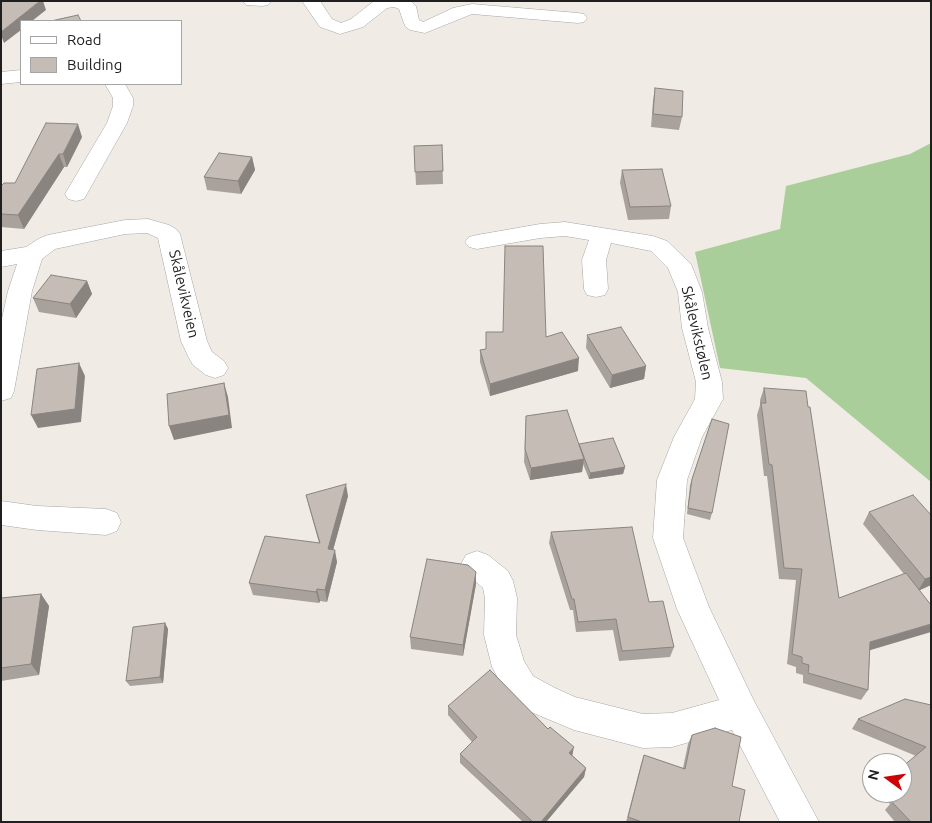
<!DOCTYPE html>
<html>
<head>
<meta charset="utf-8">
<style>
	body { margin:0 }
	#map { position:relative; width:932px; height:823px; overflow:hidden; background:#f0ece5; font-family:Ubuntu,sans-serif }
	canvas { display:block }
	.frame { position:absolute; inset:0; border:2px solid #1f1f1f; pointer-events:none }
	.legend { position:absolute; left:20px; top:20px; width:162px; height:65px; box-sizing:border-box; background:#fff; border:1px solid #a5a5a5; margin:0; padding:6px 9px; list-style:none; font-size:15px; color:#1f1f1f }
	.legend li { display:flex; align-items:center; gap:10px; height:25px }
	.legend b { width:25px; border:1px solid #a5a5a5 }
	.north { position:absolute; left:862px; top:753px; width:50px; height:50px; box-sizing:border-box; background:#fff; border:1px solid #a5a5a5; border-radius:50%; rotate:284deg; font-size:14px; font-weight:700; line-height:20px; text-align:center; color:#1f1f1f }
	.north::after { content:''; display:block; margin:auto; width:18px; height:22px; background:#cc0204; clip-path:polygon(50% 0,100% 100%,50% 72%,0 100%) }
</style>
</head>
<body>
<div id="map">
<canvas width="932" height="823"></canvas>
<div class="frame"></div>
<ul class="legend">
<li><b style="height:6px;background:#fff"></b>Road</li>
<li><b style="height:14px;background:#c4bcb5"></b>Building</li>
</ul>
<div class="north">N</div>
</div>
<script>
const c = document.querySelector('canvas').getContext('2d');
c.lineJoin = 'round';
function paint(path, color) {
  c.fillStyle = color;
  c.fill(path, 'evenodd');
}
function toPath(rows) {
  const path = new Path2D();
  for (const r of rows) {
    path.moveTo(r[0], r[1]);
    for (let i = 2; i < r.length; i += 2) path.lineTo(r[i], r[i + 1]);
  }
  return path;
}
function trace(path, color, width, dash) {
  c.strokeStyle = color;
  c.lineWidth = width;
  c.lineCap = dash ? 'butt' : 'round';
  c.setLineDash(dash || []);
  c.stroke(path);
}
function drawText(font, color, halo, rows, align = 'center') {
  c.font = font + ' Ubuntu,sans-serif';
  c.lineWidth = 5;
  c.setLineDash([]);
  c.textBaseline = 'middle';
  c.strokeStyle = halo;
  c.fillStyle = color;
  for (const [text, x, y, turn = 0] of rows) {
    c.save();
    c.translate(x, y);
    c.rotate((+turn || 0) * Math.PI / 180);
    c.textAlign = isNaN(turn) ? turn : align;
    if (halo) c.strokeText(text, 0, 0);
    c.fillText(text, 0, 0);
    c.restore();
  }
}
paint(toPath([
	[931,143,931,482,806,378,720,368,695,252,780,229,786,186,910,154]
]), '#aace9a');
const minor = toPath([
	[243,1,271,1,268,5,262,6,246,5,243,1],
	[302,1,320,1,332,19,341,23,351,19,374,1,411,1,416,6,419,20,423,22,453,8,472,4,578,13,584,14,587,18,584,22,578,23,472,14,425,33,410,30,405,26,399,9,394,7,387,8,363,27,340,34,320,27,302,1],
	[21,70,21,82,1,84,1,72,21,70],
	[105,84,125,84,133,98,133,106,127,123,84,199,76,201,68,199,65,194,107,123,113,106,113,98,105,84],
	[148,219,169,225,176,229,180,234,207,341,212,352,224,361,228,368,224,375,215,378,206,375,193,365,189,358,181,341,158,238,147,233,125,234,55,249,42,259,32,291,14,391,11,398,1,401,1,323,8,291,17,264,1,267,1,251,26,247,40,238,48,235,125,220,148,219],
	[565,222,653,236,667,241,691,264,702,292,708,328,722,382,723,399,702,437,687,480,683,538,709,607,753,699,819,822,780,822,732,730,672,747,643,748,574,730,531,712,509,698,492,667,484,635,485,598,483,588,466,573,461,564,466,555,477,551,488,555,508,571,513,581,517,598,516,635,524,661,533,676,555,688,575,697,643,714,672,713,719,700,677,609,653,538,657,480,674,437,695,399,696,382,682,328,678,292,668,268,651,251,611,243,606,260,608,289,605,295,596,297,587,295,584,289,582,260,589,240,565,236,540,238,477,249,469,247,465,242,469,237,477,235,540,224,565,222],
	[1,501,37,506,106,509,117,513,121,522,117,531,106,535,37,530,1,525,1,501]
]);
trace(minor, '#a6a6a6', 1);
paint(minor, '#fff');
paint(toPath([
	[655,88,682,117,679,130,651,127,653,101],
	[82,137,67,167,64,167,24,229,1,227,1,186,15,183],
	[442,145,443,184,416,185,414,146],
	[252,157,255,170,241,194,207,190,204,177],
	[622,170,671,206,669,219,628,220,620,183],
	[87,281,92,294,76,318,39,312,33,298],
	[486,332,546,337,578,371,490,396,480,362,480,350,486,349],
	[587,335,646,366,644,379,610,388,586,348],
	[764,388,839,598,904,574,863,524,869,512,931,585,919,590,870,650,868,690,861,700,803,683,803,675,796,673,796,667,787,664,796,580,779,579,767,476,764,476,757,415,760,405,760,400],
	[526,416,579,444,625,467,623,474,589,479,583,464,582,472,530,480,524,462],
	[692,479,712,513,710,520,687,514,690,485],
	[306,495,348,496,333,550,337,562,327,602,320,601,319,603,253,595,249,583,319,543,309,507],
	[551,532,649,602,674,647,670,657,619,661,613,630,576,632,573,610,570,610,549,543],
	[476,572,476,584,463,656,411,649,410,637],
	[41,594,49,606,39,675,1,681,1,598],
	[165,623,168,629,163,683,130,686,126,681],
	[931,705,931,822,895,822,885,810,890,804,885,798,889,793,902,793,916,756,852,729,858,719],
	[448,706,572,755,586,768,584,777,546,822,523,822,460,763,460,754,472,742,448,715],
	[692,735,732,786,739,822,626,822,641,764,644,755,683,768,688,744]
]), '#a9a29c');
paint(toPath([
	[40,1,43,1,46,10,32,21,21,21,21,30,4,43,1,35,1,32],
	[78,124,82,137,67,167,63,154],
	[59,154,64,167,24,229,18,215],
	[252,157,255,170,241,194,238,181],
	[87,281,92,294,76,318,70,304],
	[579,358,578,371,490,396,490,384],
	[79,363,85,376,81,422,38,428,31,415],
	[646,366,644,379,610,388,612,375],
	[224,383,228,397,232,428,174,440,169,426],
	[584,459,582,472,530,480,531,468],
	[625,467,623,474,589,479,590,473],
	[346,484,348,496,330,561,328,549],
	[335,550,337,562,327,602,325,590],
	[476,572,476,584,463,656,463,645],
	[931,577,931,585,918,591,925,579],
	[317,589,320,601,319,603,316,592],
	[41,594,49,606,39,675,31,664],
	[165,623,168,629,163,683,160,677],
	[931,624,931,632,864,652,870,642],
	[574,747,572,757,569,753],
	[586,768,584,777,546,822,541,822]
]), '#89847f');
const building = toPath([
	[1,1,40,1,1,32,1,1],
	[78,15,81,21,51,21,78,15],
	[655,88,683,91,682,117,653,114,655,88],
	[46,123,78,124,63,154,59,154,18,215,1,214,1,186,4,183,15,183,46,123],
	[442,145,443,171,415,172,414,146,442,145],
	[219,153,252,157,238,181,204,177,219,153],
	[662,169,671,206,630,207,622,170,662,169],
	[505,246,543,246,546,337,562,332,579,358,490,384,480,350,486,349,486,332,503,332,505,246],
	[51,275,87,281,70,304,33,298,51,275],
	[621,327,646,366,612,375,587,335,621,327],
	[79,363,75,409,31,415,37,369,79,363],
	[224,383,229,415,169,426,167,394,224,383],
	[764,388,806,391,808,407,810,407,839,598,906,573,931,605,931,624,870,642,868,690,808,673,809,665,802,663,802,657,792,654,802,569,784,568,772,465,769,464,761,403,766,403,764,388],
	[567,410,584,459,531,468,525,449,526,416,567,410],
	[712,419,729,424,712,513,688,508,692,479,712,419],
	[613,438,625,467,590,473,579,444,613,438],
	[346,484,328,549,335,550,325,590,317,589,316,592,249,583,265,536,320,543,306,495,346,484],
	[913,495,931,515,931,577,925,579,869,512,913,495],
	[632,527,649,602,663,601,674,647,622,651,616,619,578,622,574,599,572,599,551,532,632,527],
	[427,559,468,565,476,572,463,645,410,637,427,559],
	[41,594,31,664,1,668,1,598,41,594],
	[165,623,160,677,126,681,133,627,165,623],
	[490,670,548,729,550,727,574,747,569,753,586,768,541,822,533,822,460,754,477,737,448,706,490,670],
	[905,699,931,705,931,822,911,822,892,802,898,796,896,793,902,793,902,767,926,747,858,719,905,699],
	[715,728,741,737,732,786,745,790,739,822,642,822,628,817,644,755,685,769,692,735,715,728]
]);
paint(building, '#c4bcb5');
trace(building, '#89847f', 1);
drawText('15px', '#1f1f1f', '#fff', [
	["Skålevikveien",184,294,77],
	["Skålevikstølen",697,333,77]
]);
</script>
</body>
</html>
